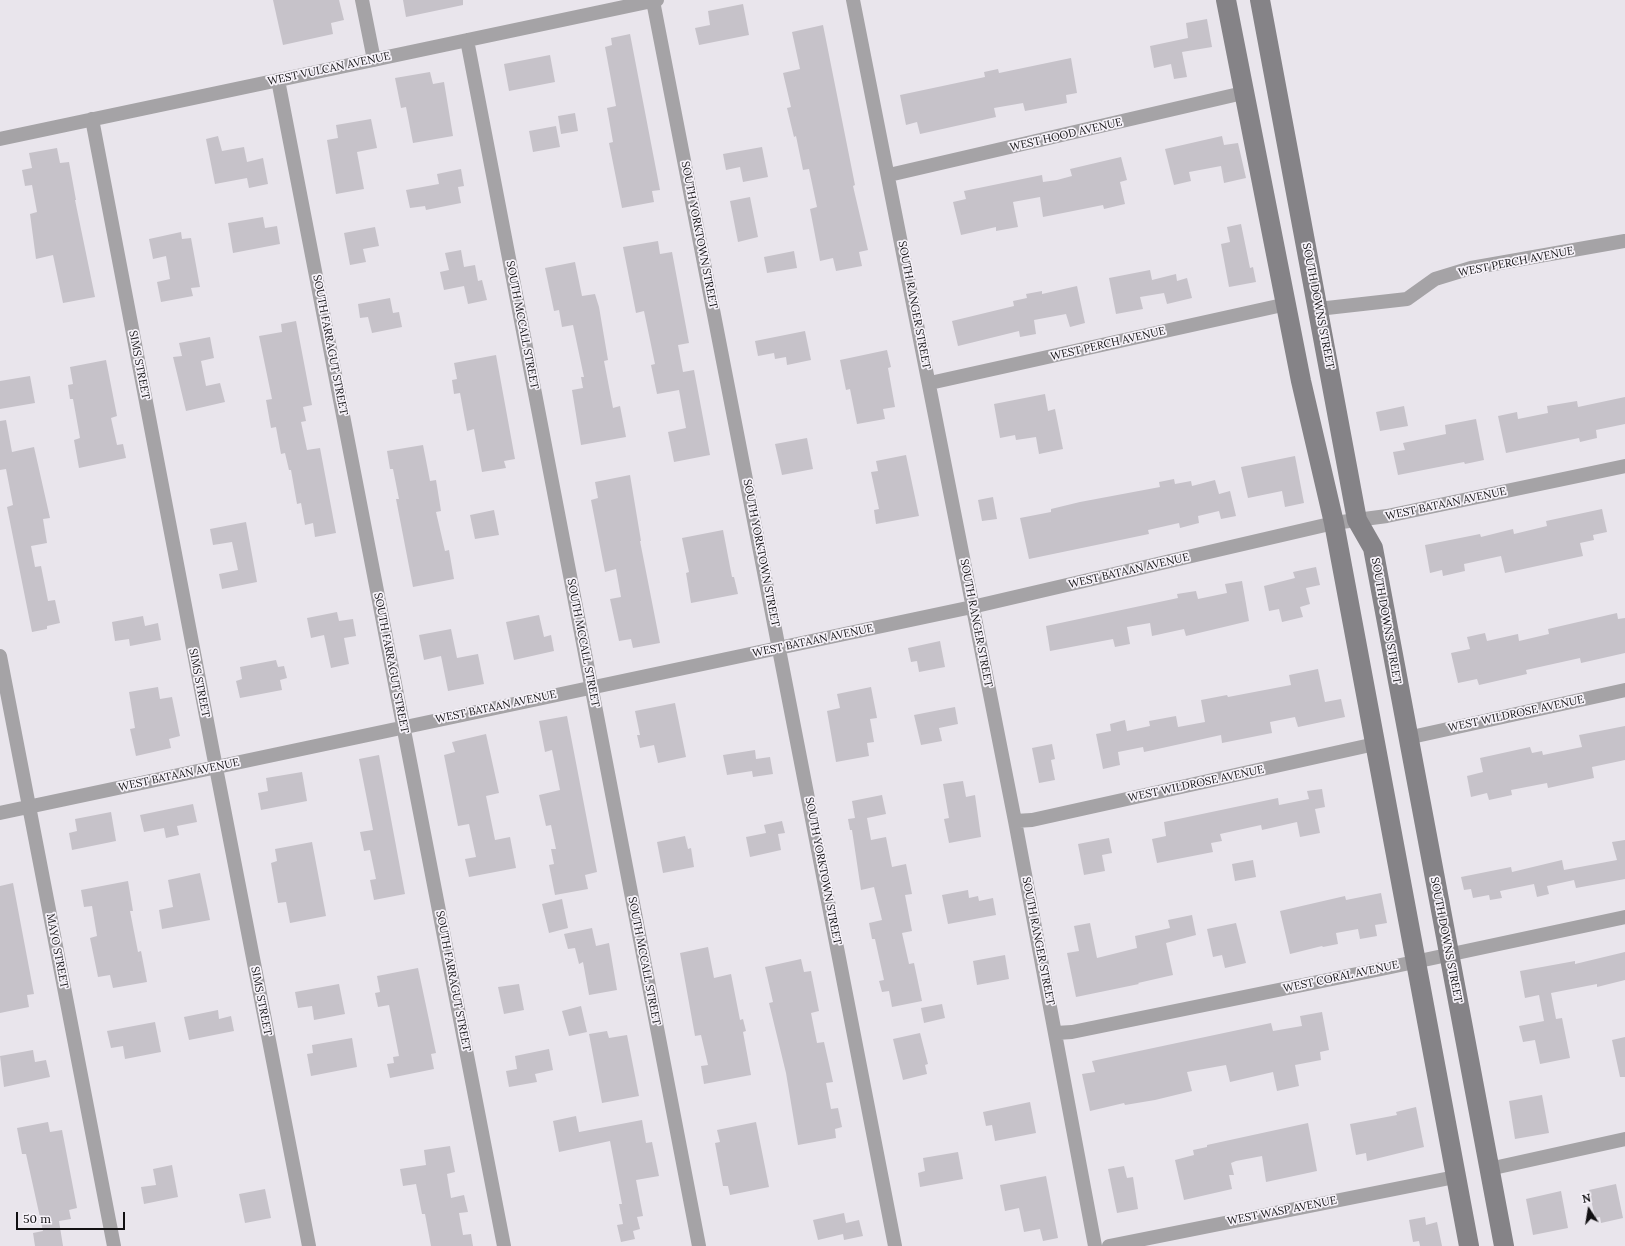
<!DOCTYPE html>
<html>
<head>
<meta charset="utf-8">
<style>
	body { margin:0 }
	#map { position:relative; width:1625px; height:1246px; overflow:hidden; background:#e9e5ec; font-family:Lora,serif }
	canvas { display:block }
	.north { position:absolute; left:1569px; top:1190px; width:40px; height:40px; -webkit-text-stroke:3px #f6f2f9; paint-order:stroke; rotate:348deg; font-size:11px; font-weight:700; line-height:16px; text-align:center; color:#111012 }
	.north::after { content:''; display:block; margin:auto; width:14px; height:18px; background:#111012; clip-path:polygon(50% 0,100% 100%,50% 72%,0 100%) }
	.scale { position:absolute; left:16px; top:1212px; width:109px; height:18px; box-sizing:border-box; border:2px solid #111012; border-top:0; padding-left:5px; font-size:12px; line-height:14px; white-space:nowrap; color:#111012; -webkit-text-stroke:3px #f6f2f9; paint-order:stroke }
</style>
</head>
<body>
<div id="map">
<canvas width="1625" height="1246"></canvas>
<div class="north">N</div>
<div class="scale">50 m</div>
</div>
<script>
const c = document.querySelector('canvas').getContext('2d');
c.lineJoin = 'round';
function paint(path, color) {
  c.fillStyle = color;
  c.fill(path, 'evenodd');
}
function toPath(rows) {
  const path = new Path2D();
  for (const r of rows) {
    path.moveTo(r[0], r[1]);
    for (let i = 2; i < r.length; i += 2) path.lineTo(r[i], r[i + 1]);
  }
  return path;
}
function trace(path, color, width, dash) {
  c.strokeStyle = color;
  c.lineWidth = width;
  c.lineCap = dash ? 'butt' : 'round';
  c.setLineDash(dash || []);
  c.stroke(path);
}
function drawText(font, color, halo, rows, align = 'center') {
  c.font = font + ' Lora,serif';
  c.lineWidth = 3.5;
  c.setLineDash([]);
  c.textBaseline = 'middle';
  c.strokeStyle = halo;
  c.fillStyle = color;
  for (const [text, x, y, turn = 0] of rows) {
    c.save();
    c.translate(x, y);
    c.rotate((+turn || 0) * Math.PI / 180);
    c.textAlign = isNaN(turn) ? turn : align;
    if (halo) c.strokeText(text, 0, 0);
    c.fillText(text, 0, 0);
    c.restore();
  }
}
paint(toPath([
	[273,0,339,0,344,20,331,23,333,34,283,45],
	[403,0,463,0,463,5,406,17],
	[743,4,749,35,699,45,695,28,710,25,708,11],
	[1207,19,1212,47,1182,52,1187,77,1174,79,1171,64,1154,68,1150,46,1188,38,1186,23],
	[823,25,855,185,853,186,868,250,859,252,862,266,836,271,833,258,820,261,810,209,817,207,809,169,803,170,796,136,794,137,787,108,791,107,783,73,800,69,792,32],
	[630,34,660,190,652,191,654,202,622,208,609,143,613,142,607,108,616,106,605,47,612,45,611,38],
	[550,55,555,82,509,91,504,64],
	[1071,58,1077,93,1066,95,1067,103,1025,111,1023,103,994,108,996,117,920,134,917,122,906,125,900,95,985,77,984,72,998,69,999,73],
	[430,72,433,84,444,82,453,136,413,143,406,107,401,108,395,78],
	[575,113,578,131,561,134,558,116],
	[371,119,377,148,357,152,364,189,336,194,327,140,338,138,336,125],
	[556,126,560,147,533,152,529,131],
	[218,136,222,151,244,147,247,162,263,158,268,184,249,188,247,178,215,184,206,139],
	[1222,136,1224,145,1238,143,1246,178,1224,183,1221,166,1189,172,1191,181,1174,185,1165,149],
	[762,147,768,177,743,182,740,167,726,170,723,154],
	[57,148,60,163,69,162,76,200,75,200,95,297,63,303,53,255,36,259,30,214,37,212,32,185,25,186,22,170,32,168,29,153],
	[1121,157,1127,180,1120,182,1125,204,1104,209,1103,205,1043,217,1040,197,1013,202,1018,227,996,231,996,227,961,235,953,202,966,199,964,191,1042,175,1043,182,1057,180,1072,176,1070,169],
	[461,169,464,186,458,187,461,203,426,210,425,206,410,208,406,190,439,184,437,174],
	[750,197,758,237,738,242,730,201],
	[263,217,265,228,277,226,280,244,233,253,228,223],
	[1241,224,1250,268,1253,267,1256,282,1229,287,1221,244,1230,242,1227,227],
	[375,227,379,246,363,249,366,262,350,265,344,233],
	[181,232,182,239,191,238,200,287,191,288,193,296,161,302,157,282,170,279,166,256,153,259,149,239],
	[658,241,660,254,672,252,689,343,678,345,683,372,694,370,710,455,674,462,668,432,686,428,679,390,657,394,651,365,655,364,644,311,636,313,623,247],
	[461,250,464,267,475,265,478,281,482,280,487,300,468,304,464,286,444,290,440,272,449,270,445,253],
	[794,251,797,268,767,273,764,257],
	[575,262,582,296,595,294,599,307,608,360,604,361,613,408,620,406,626,437,581,445,572,390,583,388,581,377,584,377,573,325,562,327,559,310,554,311,545,268],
	[1150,270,1152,280,1176,274,1177,281,1187,278,1192,298,1167,304,1164,293,1140,297,1143,309,1116,314,1109,278],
	[1077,286,1085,323,1070,327,1066,314,1034,320,1036,334,1020,337,1019,331,958,346,952,321,1014,306,1013,301,1027,298,1026,294,1042,291,1042,294],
	[390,298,393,313,399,312,402,327,372,333,368,317,360,318,358,304],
	[296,321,312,405,303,407,306,421,301,422,307,450,320,448,336,533,315,537,313,523,305,525,301,503,297,504,291,470,289,470,285,453,281,454,276,427,271,428,266,400,272,399,259,336,282,332,281,324],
	[805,331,811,360,787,365,786,357,775,359,774,353,758,356,755,341],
	[210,337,214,358,201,361,206,386,220,383,225,402,186,411,173,357,182,356,179,343],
	[887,350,891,367,888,368,895,407,883,409,885,419,857,424,850,389,846,390,840,360],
	[496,355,515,459,504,461,506,468,482,472,474,429,467,431,460,393,454,394,452,380,457,379,454,363],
	[106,360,117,416,111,418,117,445,123,444,126,458,79,468,74,440,80,438,73,399,70,399,68,385,73,384,70,367],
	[30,376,35,403,0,409,0,381],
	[1045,394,1048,411,1055,409,1063,449,1039,454,1036,437,1016,440,1015,435,1000,438,994,404],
	[1625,397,1625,424,1596,430,1597,438,1580,442,1579,438,1506,453,1498,416,1517,412,1518,419,1548,413,1547,406,1577,401,1578,407],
	[1404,406,1408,426,1380,431,1376,412],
	[1476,419,1484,460,1465,464,1464,462,1398,475,1393,452,1405,450,1403,443,1446,434,1445,425],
	[6,420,12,452,34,447,50,518,43,519,47,543,31,546,35,567,41,566,48,601,55,600,60,623,47,626,47,629,32,632,7,507,13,505,6,469,0,470,0,421],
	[807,438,813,469,782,475,775,444],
	[423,445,430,481,436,480,441,511,436,512,445,551,449,550,454,579,413,587,396,499,399,499,393,469,390,469,387,451],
	[906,455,919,516,876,524,874,510,879,509,871,472,878,471,876,461],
	[1295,456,1304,503,1285,507,1282,491,1248,498,1241,467],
	[630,475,641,541,640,541,660,643,633,648,631,639,619,641,610,599,621,597,616,569,605,572,591,500,598,498,595,482],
	[1174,479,1175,484,1191,481,1192,486,1215,480,1219,494,1230,491,1236,516,1221,519,1219,511,1198,516,1199,523,1180,528,1179,523,1148,530,1149,534,1029,559,1020,518,1051,512,1051,509,1080,502,1160,487,1159,482],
	[993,497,997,519,982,521,978,500],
	[1602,509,1607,532,1593,535,1594,540,1580,543,1583,556,1505,573,1501,556,1464,564,1465,571,1443,576,1442,570,1430,573,1425,545,1480,534,1481,537,1513,529,1514,534,1547,526,1546,521],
	[494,510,499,535,475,539,470,515],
	[246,522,257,582,222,589,219,574,238,570,232,542,213,545,210,529],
	[723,530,732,577,734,577,738,594,691,603,686,573,689,572,682,538],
	[1316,567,1320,585,1306,588,1310,604,1300,607,1303,617,1282,622,1279,609,1269,611,1264,586,1295,578,1293,572],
	[1242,581,1249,621,1186,636,1184,629,1152,636,1150,623,1127,627,1130,644,1115,647,1113,639,1050,651,1046,626,1178,598,1177,594,1196,591,1198,599,1227,593,1225,584],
	[337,612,339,621,353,619,356,636,344,638,349,664,331,668,324,635,311,638,307,618],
	[1617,613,1618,619,1625,618,1625,653,1581,663,1580,658,1526,670,1527,674,1479,685,1477,679,1458,683,1451,653,1470,649,1467,637,1485,633,1487,641,1518,634,1519,641,1549,634,1548,629],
	[539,615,544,637,551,635,554,651,514,660,506,622],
	[143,616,145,626,158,623,161,640,130,646,129,639,115,641,112,622],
	[451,629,457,658,478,654,484,684,448,691,441,656,424,660,419,635],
	[940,641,945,667,919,672,917,661,911,662,908,648],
	[276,660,278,667,284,666,287,678,280,680,282,690,240,698,236,681,242,679,240,667],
	[1318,669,1325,702,1341,699,1345,717,1298,727,1295,717,1270,722,1272,733,1222,743,1221,735,1144,752,1143,747,1118,752,1120,765,1103,769,1096,734,1111,731,1110,724,1125,720,1127,731,1150,726,1149,721,1176,716,1178,727,1205,722,1201,700,1227,695,1228,697,1291,685,1289,675],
	[158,687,160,699,172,697,180,736,169,739,171,748,136,756,130,729,135,728,129,692],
	[871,687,877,718,870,719,874,742,867,743,869,756,836,762,827,711,840,708,837,694],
	[675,703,686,757,658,763,654,745,640,748,637,735,640,735,635,711],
	[955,707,958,724,939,728,942,741,921,745,914,715],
	[567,716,597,872,585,875,588,889,555,895,549,865,554,864,551,849,556,849,551,825,546,826,539,795,560,790,552,750,545,752,539,721],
	[1625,726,1625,760,1592,767,1594,778,1548,788,1547,783,1511,790,1512,795,1489,800,1487,793,1471,797,1467,776,1483,772,1480,758,1530,747,1532,753,1542,751,1543,755,1582,747,1579,735],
	[486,734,499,793,486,796,495,840,510,837,516,868,469,877,465,859,476,857,469,824,458,826,444,755,455,752,452,742],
	[1052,744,1055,759,1051,760,1055,780,1039,783,1032,748],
	[755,750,756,759,770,757,773,774,753,777,752,771,727,775,723,755],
	[379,755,405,894,374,900,370,880,376,879,370,850,364,851,360,832,373,830,359,759],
	[302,772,307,801,261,810,258,793,268,791,266,778],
	[963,781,966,797,975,795,981,837,949,843,944,819,949,818,943,784],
	[1322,789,1325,807,1315,809,1320,833,1300,837,1297,822,1262,830,1261,825,1220,834,1222,841,1211,843,1213,852,1157,863,1152,839,1166,836,1164,822,1278,798,1279,805,1309,799,1307,791],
	[882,795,886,814,867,818,871,840,886,837,892,867,906,864,912,894,905,895,912,931,902,933,909,964,914,963,922,1001,892,1007,889,991,882,992,879,981,884,980,875,939,872,939,869,923,882,920,874,887,861,890,852,830,850,830,848,819,855,818,852,801],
	[193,804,197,822,177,826,179,835,166,838,164,828,144,832,140,815],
	[111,812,116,841,72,850,69,833,77,831,75,819],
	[782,821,785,833,778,834,781,850,750,857,746,837,766,833,764,825],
	[685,836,688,849,691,848,694,867,663,873,657,842],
	[1109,838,1112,853,1102,855,1105,871,1084,875,1078,844],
	[1625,840,1625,879,1576,888,1574,880,1547,886,1549,894,1537,897,1534,884,1500,891,1502,898,1490,900,1489,895,1473,898,1471,889,1464,890,1461,877,1511,867,1512,872,1562,860,1564,870,1617,860,1612,842],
	[312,842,326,916,290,923,286,902,278,903,271,863,277,861,275,849],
	[1253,860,1256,877,1235,881,1232,864],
	[200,873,210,920,162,929,159,910,173,907,168,880],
	[128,881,133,911,130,911,138,952,141,951,147,982,113,988,110,975,98,977,90,938,97,936,92,906,84,907,81,890],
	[13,883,34,994,27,995,29,1007,0,1013,0,886],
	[968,890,969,898,978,896,979,901,993,898,996,915,948,924,942,895],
	[1381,893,1387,923,1375,925,1377,936,1360,939,1358,929,1336,933,1338,944,1323,947,1322,946,1290,954,1280,911,1345,896,1346,900],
	[562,899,568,928,549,933,542,904],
	[1192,915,1196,935,1166,943,1173,975,1138,983,1139,984,1076,997,1067,953,1079,951,1074,926,1090,923,1097,958,1137,948,1135,936,1170,928,1168,920],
	[1236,923,1246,963,1225,968,1222,955,1213,957,1207,929],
	[592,928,596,946,609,943,617,990,589,995,583,962,579,964,575,948,568,949,564,934],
	[708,947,714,978,731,974,740,1020,743,1019,746,1031,743,1032,751,1075,704,1084,701,1066,708,1065,701,1035,695,1036,680,953],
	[1625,952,1625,980,1597,987,1597,984,1551,993,1556,1019,1562,1018,1570,1058,1540,1064,1535,1040,1523,1042,1519,1026,1544,1021,1539,995,1525,998,1520,971,1575,961,1575,964],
	[1005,955,1009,979,977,985,973,961],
	[801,959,804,972,811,971,819,1011,811,1013,817,1043,824,1042,829,1064,833,1082,826,1083,831,1109,838,1108,842,1127,835,1129,836,1138,798,1145,786,1073,769,1003,773,1002,765,967],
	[418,968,436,1053,431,1054,434,1069,390,1078,387,1064,394,1063,393,1057,399,1056,389,1005,378,1007,375,993,380,992,377,976],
	[339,984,345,1014,314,1020,312,1006,298,1008,295,992],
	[519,984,524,1010,504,1014,498,987],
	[942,1004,945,1018,924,1023,921,1008],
	[581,1006,587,1032,569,1036,562,1011],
	[218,1010,219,1019,231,1016,234,1031,189,1040,184,1017],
	[1322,1012,1329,1050,1320,1052,1321,1060,1295,1065,1299,1086,1277,1091,1273,1072,1230,1082,1226,1065,1187,1072,1192,1091,1155,1100,1125,1105,1124,1103,1090,1111,1082,1074,1095,1072,1092,1061,1271,1023,1273,1031,1302,1026,1300,1016],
	[155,1022,161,1052,125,1059,123,1046,111,1048,107,1031],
	[607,1031,609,1038,627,1035,639,1096,602,1103,589,1034],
	[920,1033,928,1064,925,1065,927,1074,903,1080,893,1039],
	[1625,1037,1625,1077,1620,1077,1612,1040],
	[352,1038,357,1067,311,1076,307,1054,313,1053,312,1045],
	[549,1049,553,1070,535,1074,537,1082,509,1087,506,1071,517,1069,515,1056],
	[33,1050,35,1062,46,1060,50,1077,4,1087,0,1056],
	[1542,1095,1549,1133,1515,1139,1509,1101],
	[1030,1102,1036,1133,995,1141,992,1125,986,1126,983,1112],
	[1416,1107,1424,1147,1367,1161,1366,1153,1356,1155,1350,1124,1397,1115,1396,1112],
	[576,1116,579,1132,642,1120,646,1143,652,1142,659,1176,636,1180,643,1216,637,1217,640,1229,633,1231,635,1239,621,1242,617,1225,623,1224,619,1204,622,1204,610,1141,559,1152,553,1121],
	[48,1122,50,1132,62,1130,77,1208,69,1210,71,1219,59,1221,63,1246,35,1246,33,1233,43,1231,26,1154,22,1154,17,1128],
	[756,1122,769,1187,730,1195,728,1186,723,1186,715,1143,720,1142,717,1130],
	[1308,1123,1317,1171,1266,1182,1262,1156,1236,1161,1231,1163,1234,1175,1229,1175,1232,1189,1184,1200,1175,1160,1194,1155,1193,1150,1207,1147,1207,1145],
	[450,1146,455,1172,447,1174,451,1198,464,1195,468,1212,459,1213,463,1235,471,1234,473,1246,431,1246,425,1214,422,1214,416,1184,403,1186,400,1169,426,1165,424,1150],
	[958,1152,963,1179,920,1187,918,1173,925,1171,923,1158],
	[172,1165,178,1197,144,1204,141,1187,156,1185,153,1169],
	[1124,1166,1127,1178,1133,1177,1138,1209,1117,1213,1108,1169],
	[1046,1176,1058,1238,1043,1241,1040,1229,1024,1232,1019,1208,1005,1211,1000,1185],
	[1616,1184,1623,1218,1601,1223,1600,1217,1595,1218,1589,1190],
	[265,1189,271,1218,245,1223,239,1194],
	[1561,1191,1568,1228,1533,1235,1526,1199],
	[844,1213,846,1223,859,1220,863,1236,844,1240,843,1234,818,1240,813,1220],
	[1425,1217,1426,1225,1437,1222,1442,1246,1420,1246,1419,1241,1413,1242,1409,1220]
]), '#c6c2c9');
trace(toPath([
	[362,0,374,60],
	[853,0,1015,821,1095,1246],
	[653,1,895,1246],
	[467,40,699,1246],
	[278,80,504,1246],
	[92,119,211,742,309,1246],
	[0,139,657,0],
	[889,175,1243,93],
	[1318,309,1407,299,1435,279,1471,268,1625,241],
	[930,383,1287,304],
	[0,656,114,1246],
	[1407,738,1625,690],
	[0,813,972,607,1334,523,1387,516,1625,466],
	[1015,821,1032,820,1375,744],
	[1056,1033,1072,1032,1391,967,1625,917],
	[1489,1169,1625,1139],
	[1109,1246,1455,1177]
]), '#a5a3a6', 14);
trace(toPath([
	[1226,0,1301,381,1334,523,1469,1246],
	[1260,0,1357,520,1373,548,1504,1246]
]), '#858387', 20);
drawText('11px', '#111012', '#f6f2f9', [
	["WEST VULCAN AVENUE",329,69,-12],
	["WEST HOOD AVENUE",1066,135,-13],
	["SOUTH YORKTOWN STREET",699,235,79],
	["WEST PERCH AVENUE",1516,262,-11],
	["SOUTH RANGER STREET",914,305,79],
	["SOUTH DOWNS STREET",1318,306,79],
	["SOUTH MCCALL STREET",522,325,79],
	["WEST PERCH AVENUE",1108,344,-13],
	["SOUTH FARRAGUT STREET",330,345,79],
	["SIMS STREET",139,365,79],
	["WEST BATAAN AVENUE",1446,504,-12],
	["SOUTH YORKTOWN STREET",761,553,79],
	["WEST BATAAN AVENUE",1129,571,-13],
	["SOUTH DOWNS STREET",1386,621,80],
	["SOUTH RANGER STREET",976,623,79],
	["WEST BATAAN AVENUE",813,641,-12],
	["SOUTH MCCALL STREET",583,643,79],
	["SOUTH FARRAGUT STREET",391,663,79],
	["SIMS STREET",199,683,79],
	["WEST BATAAN AVENUE",496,707,-12],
	["WEST WILDROSE AVENUE",1516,714,-12],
	["WEST BATAAN AVENUE",179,775,-12],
	["WEST WILDROSE AVENUE",1196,784,-12],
	["SOUTH YORKTOWN STREET",823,871,79],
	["SOUTH DOWNS STREET",1446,940,79],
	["SOUTH RANGER STREET",1038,941,79],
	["MAYO STREET",57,951,79],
	["SOUTH MCCALL STREET",644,961,79],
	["WEST CORAL AVENUE",1341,977,-12],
	["SOUTH FARRAGUT STREET",453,981,79],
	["SIMS STREET",261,1001,79],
	["WEST WASP AVENUE",1282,1211,-11]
]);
</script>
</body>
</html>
